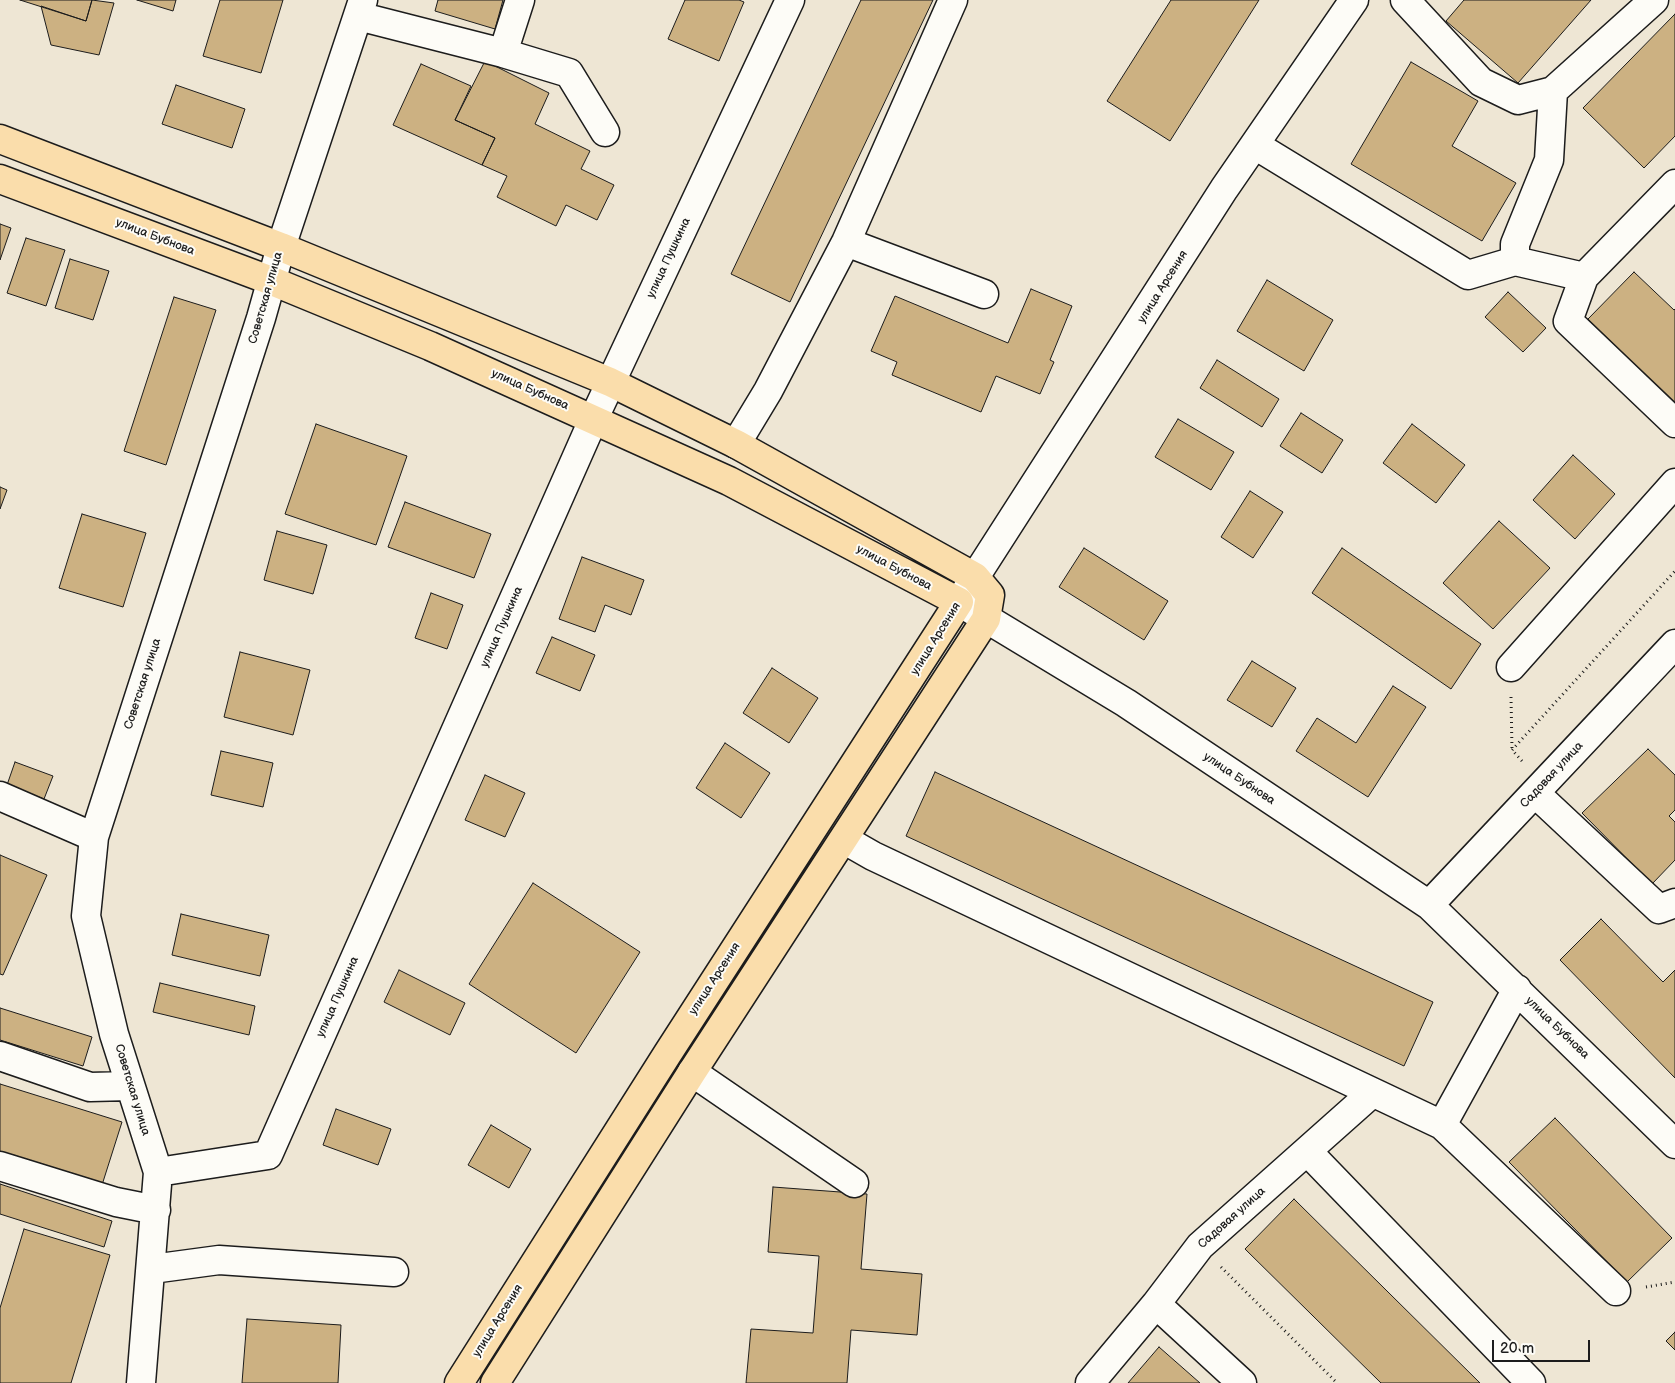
<!DOCTYPE html>
<html>
<head>
<meta charset="utf-8">
<style>
	body { margin:0 }
	#map { position:relative; width:1675px; height:1383px; overflow:hidden; background:#eee6d4; font-family:"Balsamiq Sans",sans-serif }
	canvas { display:block }
	.scale { position:absolute; left:1492px; top:1340px; width:98px; height:22px; box-sizing:border-box; border:2px solid #1c1c1c; border-top:0; padding-left:6px; font-size:15px; line-height:18px; white-space:nowrap; color:#1c1c1c; -webkit-text-stroke:4px #fdfcf7; paint-order:stroke }
</style>
</head>
<body>
<div id="map">
<canvas width="1675" height="1383"></canvas>
<div class="scale">20 m</div>
</div>
<script>
const c = document.querySelector('canvas').getContext('2d');
c.lineJoin = 'round';
function paint(path, color) {
  c.fillStyle = color;
  c.fill(path, 'evenodd');
}
function toPath(rows) {
  const path = new Path2D();
  for (const r of rows) {
    path.moveTo(r[0], r[1]);
    for (let i = 2; i < r.length; i += 2) path.lineTo(r[i], r[i + 1]);
  }
  return path;
}
function trace(path, color, width, dash) {
  c.strokeStyle = color;
  c.lineWidth = width;
  c.lineCap = dash ? 'butt' : 'round';
  c.setLineDash(dash || []);
  c.stroke(path);
}
function drawText(font, color, halo, rows, align = 'center') {
  c.font = font + ' "Balsamiq Sans",sans-serif';
  c.lineWidth = 4;
  c.setLineDash([]);
  c.textBaseline = 'middle';
  c.strokeStyle = halo;
  c.fillStyle = color;
  for (const [text, x, y, turn = 0] of rows) {
    c.save();
    c.translate(x, y);
    c.rotate((+turn || 0) * Math.PI / 180);
    c.textAlign = isNaN(turn) ? turn : align;
    if (halo) c.strokeText(text, 0, 0);
    c.fillText(text, 0, 0);
    c.restore();
  }
}
const building = toPath([
	[20,0,92,0,86,21,20,0],
	[92,0,114,3,99,55,51,45,41,6,86,21,92,0],
	[137,0,176,0,173,11,137,0],
	[220,0,283,0,261,73,203,56,220,0],
	[438,0,503,0,495,29,435,11,438,0],
	[685,0,739,0,744,2,719,61,668,39,685,0],
	[861,0,933,0,790,302,731,274,861,0],
	[1171,0,1259,0,1170,141,1107,101,1171,0],
	[1464,0,1591,0,1518,83,1446,21,1464,0],
	[1675,14,1675,136,1644,168,1583,108,1675,14],
	[485,61,549,93,535,124,590,151,581,169,614,185,597,220,566,205,556,226,497,197,507,176,482,165,495,138,455,120,485,61],
	[1411,62,1478,101,1452,146,1516,183,1482,241,1351,164,1411,62],
	[421,64,471,86,455,120,495,138,482,165,393,125,421,64],
	[176,85,245,109,232,148,162,124,176,85],
	[0,224,11,228,0,260,0,224],
	[26,238,65,250,46,306,7,293,26,238],
	[70,259,109,271,93,320,55,308,70,259],
	[1634,272,1674,310,1675,309,1675,405,1588,319,1634,272],
	[1267,280,1333,320,1304,371,1237,331,1267,280],
	[1031,289,1072,306,1050,360,1054,362,1040,394,996,376,981,412,892,375,897,362,871,351,895,296,1008,343,1031,289],
	[1508,292,1546,328,1523,352,1485,317,1508,292],
	[174,297,216,310,166,465,124,451,174,297],
	[1217,360,1279,399,1262,427,1200,388,1217,360],
	[1301,413,1343,440,1322,473,1280,446,1301,413],
	[1178,419,1234,452,1211,490,1155,457,1178,419],
	[316,424,407,456,376,545,285,514,316,424],
	[1412,424,1465,465,1436,503,1383,463,1412,424],
	[1573,455,1615,494,1575,539,1533,500,1573,455],
	[0,487,7,490,0,509,0,487],
	[1250,491,1283,512,1253,558,1221,537,1250,491],
	[405,502,491,534,474,578,388,547,405,502],
	[82,514,146,533,123,607,59,588,82,514],
	[1499,521,1550,568,1493,629,1443,583,1499,521],
	[277,531,327,545,313,594,264,580,277,531],
	[1084,548,1168,601,1144,640,1059,587,1084,548],
	[1342,548,1481,644,1451,689,1312,593,1342,548],
	[582,557,644,580,631,615,605,605,595,632,559,619,582,557],
	[431,593,463,605,447,649,415,638,431,593],
	[552,637,595,655,580,691,536,673,552,637],
	[240,652,310,670,293,735,224,717,240,652],
	[1252,661,1296,688,1272,727,1227,700,1252,661],
	[772,668,818,698,789,743,743,713,772,668],
	[1393,686,1426,707,1368,797,1296,751,1317,718,1356,743,1393,686],
	[725,743,770,773,741,818,696,788,725,743],
	[1648,749,1675,775,1675,810,1669,816,1675,822,1675,860,1652,884,1582,813,1648,749],
	[221,751,273,763,263,807,211,795,221,751],
	[15,762,53,776,44,799,7,785,15,762],
	[935,772,1433,1002,1404,1066,906,836,935,772],
	[485,775,525,793,505,837,465,820,485,775],
	[0,855,47,875,3,975,0,974,0,855],
	[533,883,640,952,576,1053,469,984,533,883],
	[181,914,269,935,260,976,172,955,181,914],
	[1601,919,1663,982,1675,970,1675,1078,1560,960,1601,919],
	[399,970,465,1003,450,1035,384,1002,399,970],
	[160,983,255,1006,249,1035,153,1012,160,983],
	[0,1008,92,1037,83,1066,0,1040,0,1008],
	[0,1084,122,1122,102,1185,0,1153,0,1084],
	[336,1109,391,1129,378,1165,323,1145,336,1109],
	[1555,1118,1672,1238,1627,1282,1509,1162,1555,1118],
	[491,1125,531,1149,509,1188,468,1165,491,1125],
	[0,1184,112,1221,104,1247,0,1214,0,1184],
	[773,1187,867,1194,861,1269,922,1274,917,1335,851,1330,847,1383,746,1383,751,1329,813,1333,819,1256,768,1252,773,1187],
	[1294,1199,1480,1383,1381,1383,1245,1249,1294,1199],
	[24,1229,110,1255,71,1383,0,1383,0,1308,24,1229],
	[247,1319,341,1325,338,1383,242,1383,247,1319],
	[1675,1332,1675,1350,1666,1341,1675,1332],
	[1159,1347,1200,1383,1128,1383,1159,1347]
]);
paint(building, '#ccb182');
trace(building, '#1c1c1c', 1);
const minor = toPath([
	[1354,0,1224,189,959,602,1126,703,1429,905,1675,1144],
	[1405,0,1481,82,1518,100,1553,91,1654,0],
	[358,16,503,53,569,73,605,132],
	[503,53,520,0],
	[1255,145,1468,275,1515,261,1584,277,1675,184],
	[846,242,984,294],
	[1515,261,1515,244,1549,160,1553,91],
	[1584,277,1568,321,1675,423],
	[736,444,768,391,846,242,953,0],
	[1511,667,1675,483],
	[1535,793,1659,909,1675,903],
	[0,796,94,837],
	[845,840,873,856,1442,1125],
	[1429,905,1675,644],
	[1517,989,1442,1125,1616,1291],
	[0,1056,90,1087,130,1086],
	[692,1072,854,1183],
	[1307,1151,1531,1383],
	[0,1166,116,1202,156,1210],
	[158,1172,268,1155,594,418,790,0],
	[152,1269,219,1260,394,1272],
	[1156,1304,1242,1383],
	[141,1383,158,1172,114,1034,86,916,94,837,261,318,281,247,363,0],
	[1090,1383,1156,1304,1200,1246,1372,1093]
]);
const major = toPath([
	[0,139,281,247,610,382,736,444,975,577,990,595,986,619,692,1072,495,1383],
	[0,179,272,281,430,346,729,481,959,602,668,1053,459,1383]
]);
trace(minor, '#1c1c1c', 31);
trace(major, '#1c1c1c', 31);
trace(toPath([
	[1511,697,1512,750],
	[1522,761,1512,750,1675,571],
	[1221,1267,1337,1383],
	[1646,1287,1675,1282]
]), '#1c1c1c', 3, [1, 4]);
trace(minor, '#fdfcf7', 28);
trace(major, '#faddab', 28);
drawText('12px', '#1c1c1c', '#fdfcf7', [
	["улица Бубнова",155,237,21],
	["улица Пушкина",669,258,-65],
	["улица Арсения",1163,287,-58],
	["Советская улица",266,298,-74],
	["улица Бубнова",530,390,24],
	["улица Бубнова",894,568,28],
	["улица Пушкина",502,627,-66],
	["улица Арсения",936,639,-58],
	["Советская улица",143,684,-72],
	["Садовая улица",1552,775,-47],
	["улица Бубнова",1239,779,34],
	["улица Арсения",715,979,-57],
	["улица Пушкина",338,997,-66],
	["улица Бубнова",1557,1028,44],
	["Советская улица",132,1090,73],
	["Садовая улица",1232,1218,-42],
	["улица Арсения",498,1321,-58]
]);
</script>
</body>
</html>
